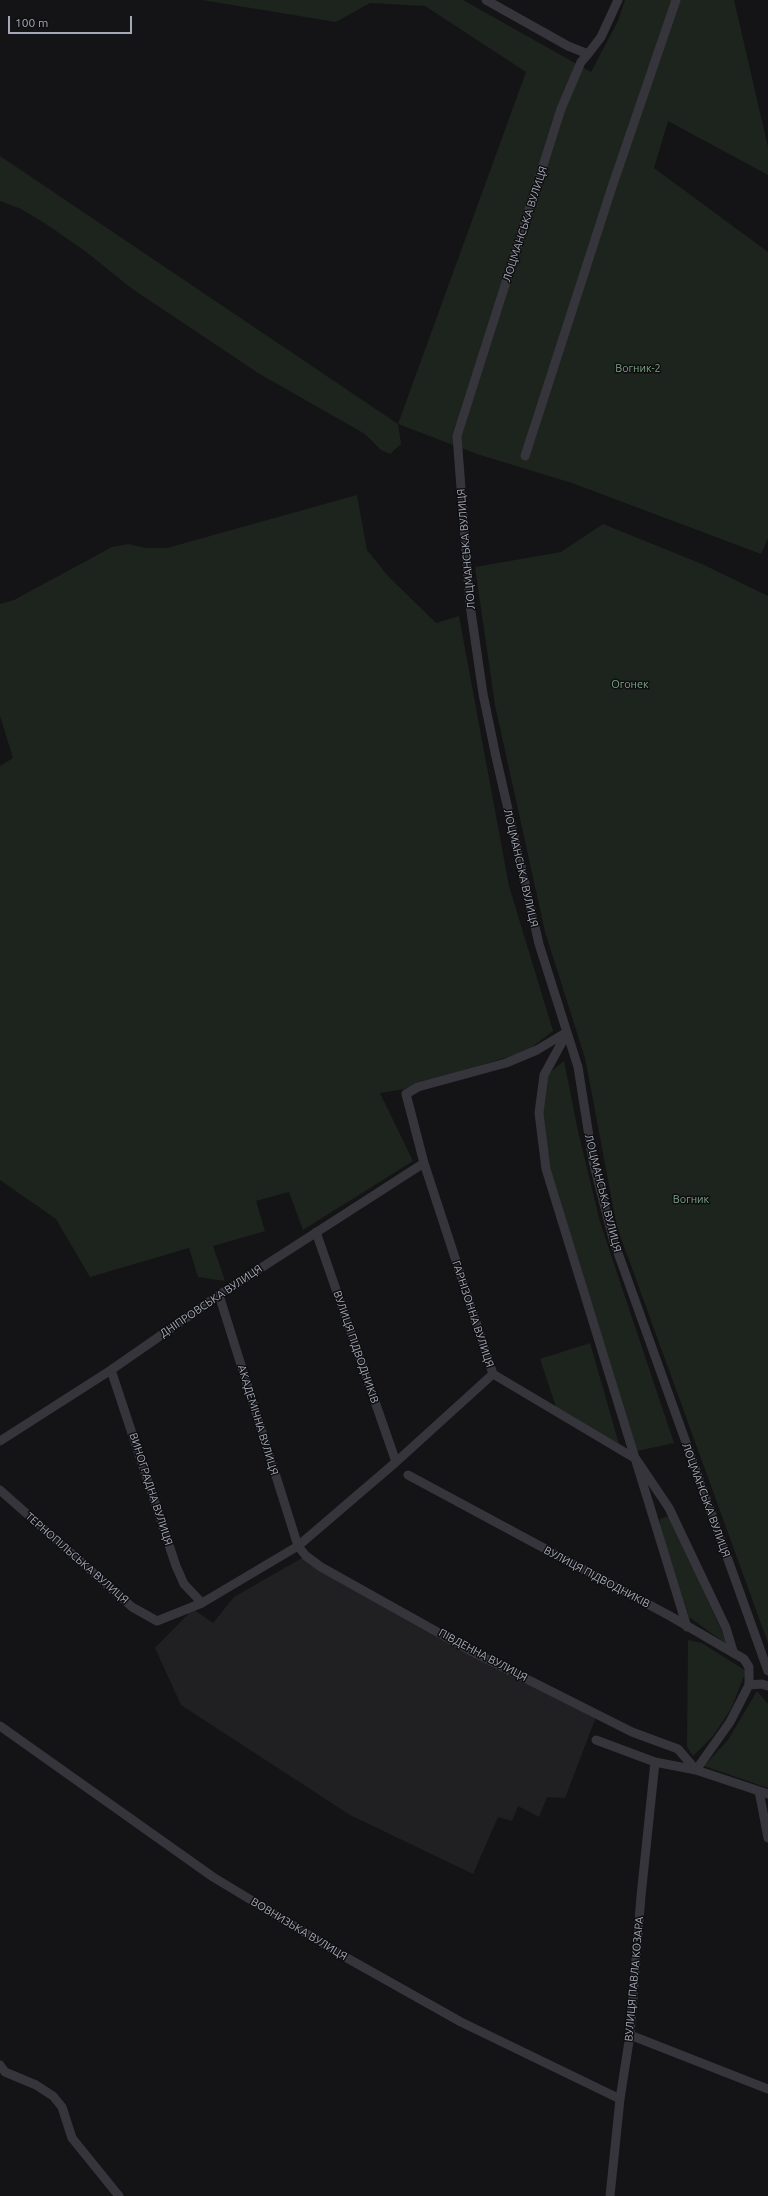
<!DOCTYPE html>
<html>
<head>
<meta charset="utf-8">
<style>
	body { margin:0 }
	#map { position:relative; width:768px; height:2196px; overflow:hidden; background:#141416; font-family:Ubuntu,sans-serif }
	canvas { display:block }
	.scale { position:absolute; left:8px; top:16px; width:124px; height:18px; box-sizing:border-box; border:2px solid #a5a9b7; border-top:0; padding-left:5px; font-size:12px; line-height:14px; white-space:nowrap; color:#a5a9b7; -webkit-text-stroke:3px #0f0f11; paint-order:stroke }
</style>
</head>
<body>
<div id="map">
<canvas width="768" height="2196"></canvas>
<div class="scale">100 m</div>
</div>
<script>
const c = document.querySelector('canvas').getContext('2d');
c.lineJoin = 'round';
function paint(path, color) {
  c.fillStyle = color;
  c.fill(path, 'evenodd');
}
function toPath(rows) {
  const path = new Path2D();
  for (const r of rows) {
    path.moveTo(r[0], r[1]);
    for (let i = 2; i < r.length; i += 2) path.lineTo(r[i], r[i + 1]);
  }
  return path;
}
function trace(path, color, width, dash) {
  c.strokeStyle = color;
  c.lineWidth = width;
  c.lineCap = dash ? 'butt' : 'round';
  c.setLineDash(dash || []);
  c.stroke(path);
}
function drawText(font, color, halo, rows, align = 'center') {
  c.font = font + ' Ubuntu,sans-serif';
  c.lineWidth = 3;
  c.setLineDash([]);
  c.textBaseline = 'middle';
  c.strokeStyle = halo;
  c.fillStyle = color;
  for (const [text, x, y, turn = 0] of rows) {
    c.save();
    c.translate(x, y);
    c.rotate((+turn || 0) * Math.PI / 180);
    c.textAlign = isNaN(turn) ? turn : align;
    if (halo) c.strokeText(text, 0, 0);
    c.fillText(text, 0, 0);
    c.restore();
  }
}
paint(toPath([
	[302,1558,596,1717,565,1798,547,1797,539,1817,518,1806,512,1821,498,1817,473,1874,350,1815,181,1705,155,1648,193,1609,213,1623,234,1597]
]), '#202023');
paint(toPath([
	[202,0,463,0,591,72,618,21,625,0,734,0,768,147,768,175,668,121,654,168,768,252,768,538,761,554,572,483,477,454,398,424,401,444,390,454,381,450,365,434,258,373,131,288,85,251,43,222,21,209,0,201,0,156,398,424,526,72,425,6,370,3,336,22],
	[357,495,367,550,388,576,436,623,459,616,509,886,553,1031,527,1051,404,1089,380,1093,413,1161,303,1230,289,1192,256,1201,265,1231,213,1246,225,1281,198,1277,189,1248,90,1277,56,1219,0,1180,0,766,13,758,0,716,0,604,14,600,112,547,128,544,146,548,167,548],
	[603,524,702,564,768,596,768,1643,617,1227,585,1058,545,932,495,705,475,567,561,552],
	[564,1061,578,1131,600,1222,674,1443,637,1451,550,1169,543,1114,547,1075],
	[590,1343,619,1444,556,1407,540,1359],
	[669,1516,728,1645,689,1617,660,1526,660,1519],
	[688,1640,702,1643,746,1671,731,1709,713,1736,693,1756,687,1747],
	[757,1691,768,1704,768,1788,704,1766,728,1740]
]), '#1c241d');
trace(toPath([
	[486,0,568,46,588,54,601,37,618,0],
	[588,54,581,62,561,109,457,436,470,605,483,694,496,757,539,944,578,1067,593,1161,613,1239,768,1671],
	[525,456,612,187,676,0],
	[567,1032,537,1050,506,1063,418,1087,406,1094,424,1163,493,1374,636,1459,669,1508,726,1628,733,1651],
	[567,1033,544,1075,539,1113,546,1169,687,1627],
	[316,1232,396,1462],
	[219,1295,298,1546,306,1556,321,1567,473,1652,632,1732,678,1749,696,1770],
	[111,1370,176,1566,184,1584,202,1603],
	[0,1441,111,1370,219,1295,424,1163],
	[408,1475,670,1616,744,1659,749,1667,749,1685,730,1722,696,1770],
	[0,1490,132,1607,157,1621,202,1603,298,1546,396,1462,493,1374],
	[749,1685,762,1684,768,1686],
	[0,1726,213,1877,347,1958,461,2022,620,2099],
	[596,1740,655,1762,696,1770,768,1794],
	[759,1791,768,1838],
	[630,2035,768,2089],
	[0,2065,5,2072,36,2085,53,2096,62,2107,72,2138,119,2196],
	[610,2196,620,2099,630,2035,641,1896,655,1762]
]), '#35353b', 9);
drawText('11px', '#a5a9b7', '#0f0f11', [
	["ЛОЦМАНСЬКА ВУЛИЦЯ",525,224,-72],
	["ЛОЦМАНСЬКА ВУЛИЦЯ",466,549,-95],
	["ЛОЦМАНСЬКА ВУЛИЦЯ",521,868,77],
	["ЛОЦМАНСЬКА ВУЛИЦЯ",603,1193,76],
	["ДНІПРОВСЬКА ВУЛИЦЯ",211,1301,-34],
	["ГАРНІЗОННА ВУЛИЦЯ",473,1314,72],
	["ВУЛИЦЯ ПІДВОДНИКІВ",356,1347,71],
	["АКАДЕМІЧНА ВУЛИЦЯ",258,1420,73],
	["ВИНОГРАДНА ВУЛИЦЯ",151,1489,72],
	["ЛОЦМАНСЬКА ВУЛИЦЯ",706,1500,70],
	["ТЕРНОПІЛЬСЬКА ВУЛИЦЯ",77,1558,41],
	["ВУЛИЦЯ ПІДВОДНИКІВ",597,1577,28],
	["ПІВДЕННА ВУЛИЦЯ",483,1655,28],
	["ВОВНИЗЬКА ВУЛИЦЯ",299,1929,31],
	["ВУЛИЦЯ ПАВЛА КОЗАРА",634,1979,-85]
]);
drawText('11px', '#7ba381', '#0f0f11', [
	["Вогник-2",638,368],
	["Огонек",630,684],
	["Вогник",691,1199]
]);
</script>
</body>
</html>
